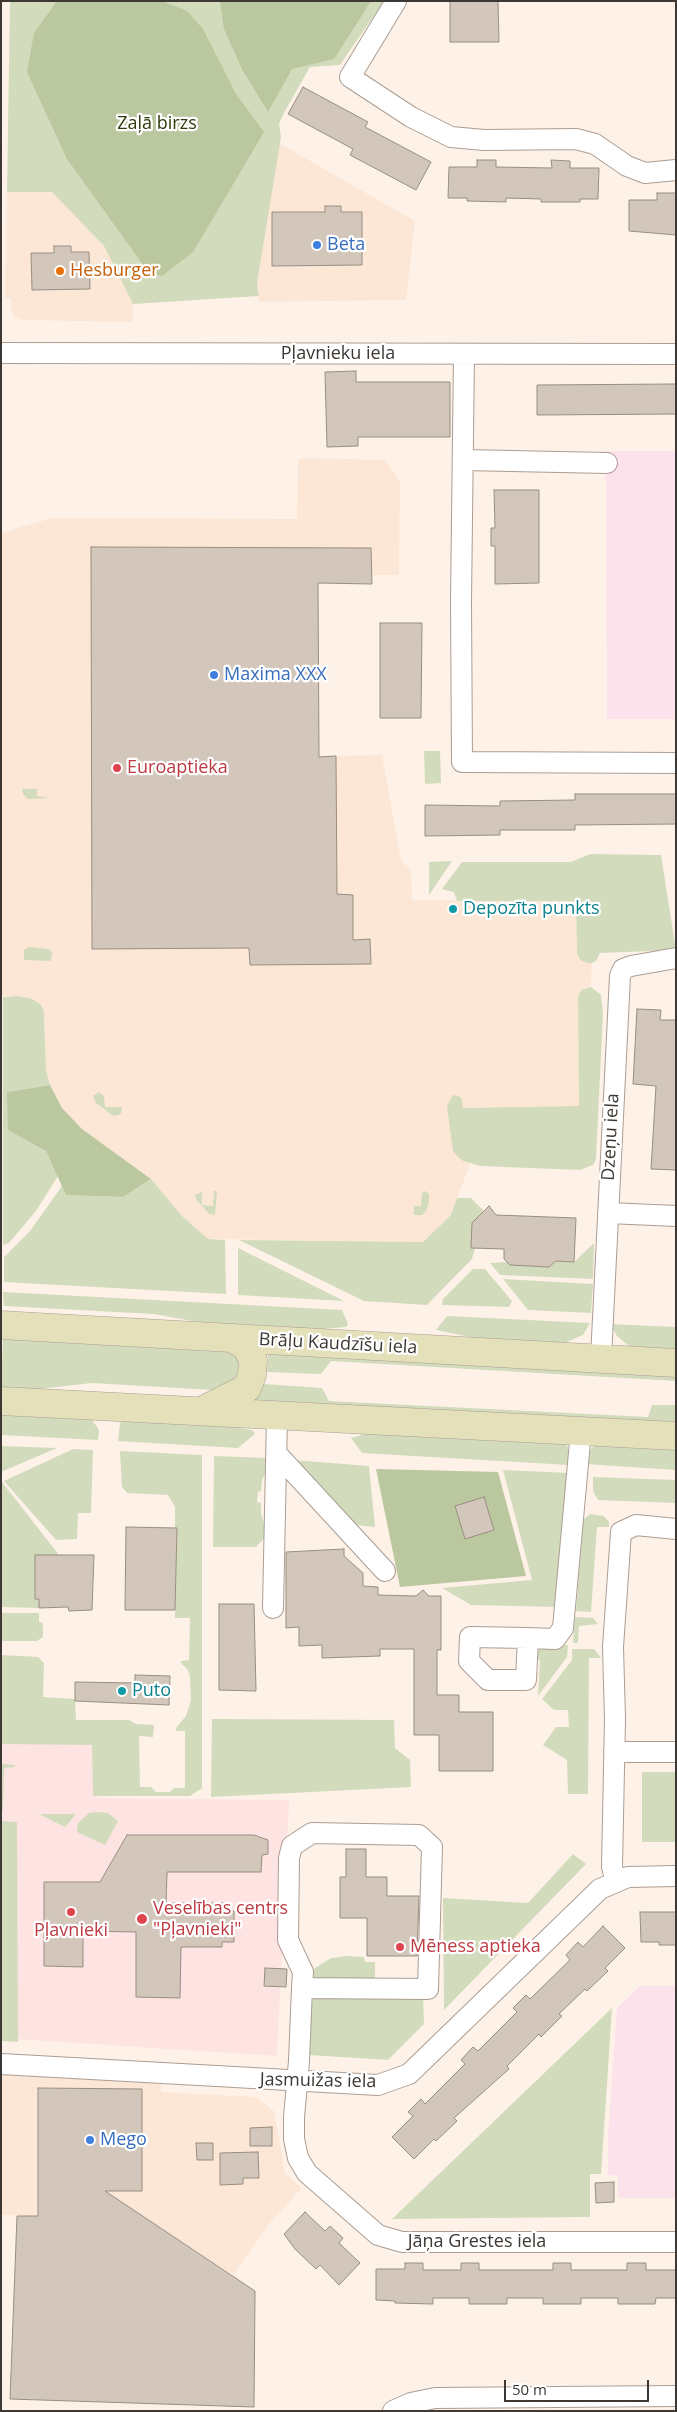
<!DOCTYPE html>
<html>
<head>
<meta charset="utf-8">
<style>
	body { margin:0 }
	#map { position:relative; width:677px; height:2412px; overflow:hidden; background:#fef2e8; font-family:"Open Sans",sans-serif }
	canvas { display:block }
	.frame { position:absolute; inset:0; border:2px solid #3d3833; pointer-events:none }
	.scale { position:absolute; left:504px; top:2380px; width:145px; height:22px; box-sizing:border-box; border:2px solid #3d3833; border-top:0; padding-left:6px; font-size:15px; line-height:18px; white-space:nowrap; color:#3d3833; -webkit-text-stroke:4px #fff; paint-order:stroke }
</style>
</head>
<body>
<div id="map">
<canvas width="677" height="2412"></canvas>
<div class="frame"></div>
<div class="scale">50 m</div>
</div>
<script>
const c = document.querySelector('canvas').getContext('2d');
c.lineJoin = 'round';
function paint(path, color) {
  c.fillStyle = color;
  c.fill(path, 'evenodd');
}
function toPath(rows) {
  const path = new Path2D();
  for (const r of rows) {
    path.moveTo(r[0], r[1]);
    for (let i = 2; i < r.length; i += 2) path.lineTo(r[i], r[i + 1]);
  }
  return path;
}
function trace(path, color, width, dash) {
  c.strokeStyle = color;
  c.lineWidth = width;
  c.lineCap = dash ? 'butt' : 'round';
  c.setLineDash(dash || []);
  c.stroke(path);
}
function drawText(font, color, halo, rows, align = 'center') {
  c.font = font + ' "Open Sans",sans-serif';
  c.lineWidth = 4.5;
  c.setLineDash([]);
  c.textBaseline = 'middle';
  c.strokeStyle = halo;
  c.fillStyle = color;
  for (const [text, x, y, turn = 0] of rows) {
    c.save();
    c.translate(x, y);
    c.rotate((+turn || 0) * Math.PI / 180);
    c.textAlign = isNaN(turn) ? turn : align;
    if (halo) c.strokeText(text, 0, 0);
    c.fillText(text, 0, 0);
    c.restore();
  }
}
paint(toPath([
	[279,143,415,221,406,300,259,302,257,283],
	[52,191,104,246,133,304,133,322,23,320,14,317,11,311,11,298,5,298,7,192],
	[310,458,385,460,400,481,399,575,372,575,318,583,319,756,382,755,401,860,411,870,412,900,576,901,577,953,587,963,592,963,591,987,586,988,578,997,579,1106,462,1108,463,1161,470,1164,451,1215,423,1242,208,1239,181,1215,151,1179,82,1129,62,1108,50,1085,46,1070,45,1019,17,996,1,996,1,533,52,518,297,519,298,459],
	[1,2073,161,2083,161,2092,256,2097,274,2111,285,2173,302,2188,270,2223,233,2275,149,2220,1,2215]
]), '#fce7d6');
paint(toPath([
	[606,451,676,451,676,719,607,719],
	[640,1986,676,1986,676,2198,618,2198,618,2176,608,2175,608,2137,617,2008]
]), '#fce2ea');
paint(toPath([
	[98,1741,97,1798,289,1800,277,2056,1,2038,1,1742]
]), '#fee3e3');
paint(toPath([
	[10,1,384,1,340,65,310,67,285,111,279,124,281,137,257,283,259,296,133,304,104,246,52,192,7,192],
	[424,751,440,751,441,783,425,784],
	[22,789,37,789,37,796,51,798,28,799,23,794],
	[590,854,661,855,676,950,600,953,596,961,592,963,587,963,580,960,577,953,576,901,457,901,454,892,442,889,462,862,571,862],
	[452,861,429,895,429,862],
	[29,947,49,949,52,952,51,961,24,960,24,950],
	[591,987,601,995,603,1013,596,1159,593,1165,580,1170,480,1166,463,1161,457,1156,453,1151,447,1106,453,1095,461,1097,463,1108,579,1106,578,997,581,990],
	[17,996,32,999,40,1004,44,1011,46,1070,50,1085,7,1092,46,1151,58,1176,36,1211,9,1243,3,1245,3,997],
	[99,1092,104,1096,105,1107,122,1107,121,1114,114,1116,96,1103,93,1096],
	[151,1179,181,1215,208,1239,225,1240,226,1294,4,1282,4,1257,30,1231,62,1186,66,1195,123,1197],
	[214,1191,217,1191,215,1215,209,1214,196,1199,195,1195,202,1192,202,1205,213,1206],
	[425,1191,429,1194,429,1203,426,1211,422,1215,414,1215,414,1206,421,1206,422,1193],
	[457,1198,471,1198,483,1210,482,1219,472,1223,471,1244,475,1248,472,1259,427,1305,364,1301,239,1240,423,1242,451,1215],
	[594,1243,593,1279,500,1275,490,1263,507,1262,510,1265,549,1267,556,1261,574,1262],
	[238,1248,344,1301,238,1295],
	[473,1269,485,1269,512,1301,509,1307,442,1305,443,1299],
	[503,1279,593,1284,591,1313,528,1310],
	[3,1292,342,1310,348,1324,346,1327,298,1331,225,1327,154,1314,4,1306],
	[447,1316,590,1323,583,1335,559,1345,494,1342,436,1330],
	[610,1324,676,1327,676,1351,639,1349,629,1346,617,1336],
	[3,1339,233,1352,242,1364,238,1374,231,1383,213,1390,92,1383,39,1389,1,1387],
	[268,1353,676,1374,676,1381,331,1361,321,1374,267,1372],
	[264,1384,322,1388,329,1401,648,1417,652,1405,676,1405,676,1424,244,1402],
	[1,1412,91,1418,99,1430,98,1440,1,1435],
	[127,1419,217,1424,252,1430,255,1434,238,1448,118,1441,120,1423],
	[369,1433,559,1439,568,1447,569,1465,362,1453,351,1438],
	[598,1442,676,1446,676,1470,585,1464,587,1453],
	[1,1446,57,1448,1,1472],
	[73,1449,93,1450,91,1513,78,1513,77,1539,56,1540,4,1481],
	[120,1451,202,1455,202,1788,190,1796,93,1796,92,1745,1,1744,1,1655,38,1657,44,1663,43,1697,75,1699,76,1720,129,1720,136,1724,154,1725,153,1737,139,1736,140,1787,151,1787,156,1792,170,1792,174,1788,185,1788,185,1731,176,1731,176,1728,186,1716,191,1700,190,1677,188,1670,181,1663,181,1661,189,1660,190,1618,175,1618,177,1528,175,1528,175,1507,168,1495,127,1493,122,1487],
	[214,1456,267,1458,266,1471,262,1480,261,1491,258,1492,257,1502,261,1503,261,1513,267,1535,256,1547,213,1547],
	[293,1460,369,1466,375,1527,356,1525],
	[503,1470,569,1473,558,1607,471,1605,442,1588,532,1580],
	[593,1477,676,1480,676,1503,598,1500,593,1491],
	[2,1482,59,1555,35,1555,35,1599,39,1599,39,1608,1,1607],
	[590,1514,604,1516,609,1522,609,1527,597,1527,591,1612,576,1611,583,1520],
	[1,1613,39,1613,39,1622,43,1623,43,1637,37,1641,1,1641],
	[575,1617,593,1618,598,1624,579,1626,578,1643,573,1643],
	[540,1645,568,1645,567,1657,538,1696,540,1660,535,1658,535,1647],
	[572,1649,594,1649,601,1658,589,1658,588,1794,568,1794,567,1760,543,1745,556,1727,569,1727,568,1710,554,1710,542,1699,572,1660],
	[212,1719,394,1720,395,1748,410,1760,411,1787,211,1797],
	[1,1764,15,1765,15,1767,4,1768,3,1811,1,1811],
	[642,1772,676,1772,676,1842,642,1842],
	[97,1812,108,1813,118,1821,105,1845,77,1832,78,1823,89,1813],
	[39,1814,76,1814,65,1827],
	[1,1821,17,1822,18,2042,1,2041],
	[573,1854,586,1864,444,2010,443,1898,528,1903],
	[347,1956,364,1957,365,1962,375,1962,375,1984,308,1983,315,1968,331,1958],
	[423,1995,424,2024,388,2060,309,2055,309,2005,315,1997],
	[612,2008,601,2174,590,2174,590,2217,392,2219]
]), '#d2dbbc');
paint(toPath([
	[57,1,162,1,187,11,203,29,236,94,264,132,193,252,162,276,149,273,67,159,27,72,34,33],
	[220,1,371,1,334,59,292,69,268,112,242,69,224,29],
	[50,1085,62,1108,82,1129,151,1179,123,1197,66,1195,46,1151,8,1130,7,1092],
	[376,1469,498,1472,526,1576,400,1587]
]), '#bbc79e');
const building = toPath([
	[450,1,498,1,499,42,450,42,450,1],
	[303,87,368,122,365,127,431,162,416,190,350,155,353,149,288,114,303,87],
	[477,160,496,160,496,167,552,168,551,160,570,161,570,168,599,168,598,199,580,199,580,202,541,202,541,199,506,198,506,202,467,201,467,198,448,198,449,167,477,167,477,160],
	[657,193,676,193,676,235,629,231,629,200,657,200,657,193],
	[325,206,341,206,341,212,362,212,362,265,272,266,272,212,325,212,325,206],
	[54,246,71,246,71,252,89,252,90,289,32,290,31,253,54,253,54,246],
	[356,371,356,382,450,382,450,437,358,437,358,446,327,447,325,372,356,371],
	[676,384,676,414,537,415,537,385,676,384],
	[494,490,539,490,539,583,495,584,495,546,491,546,491,528,495,528,494,490],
	[91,547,371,548,372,584,318,583,319,757,336,756,337,894,353,895,353,940,370,939,371,964,250,965,249,948,92,949,91,547],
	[380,623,422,623,421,718,380,718,380,623],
	[575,794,676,794,676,824,575,825,575,830,500,830,500,835,425,836,425,805,500,806,500,801,575,800,575,794],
	[637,1009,661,1010,660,1020,676,1020,676,1170,651,1169,656,1086,633,1084,637,1009],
	[489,1206,496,1215,576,1218,574,1262,556,1261,549,1267,510,1265,504,1259,504,1249,471,1248,472,1223,489,1206],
	[484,1497,494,1530,465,1539,455,1506,484,1497],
	[126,1527,177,1528,175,1610,125,1610,126,1527],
	[344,1549,344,1556,363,1573,363,1586,378,1587,378,1595,416,1596,423,1590,429,1596,441,1596,441,1650,437,1650,437,1695,459,1695,459,1712,493,1712,493,1771,439,1771,439,1735,414,1735,414,1649,380,1649,380,1656,322,1658,322,1645,299,1646,299,1627,286,1628,286,1552,344,1549],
	[35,1555,94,1555,92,1610,69,1611,68,1607,39,1608,39,1599,35,1599,35,1555],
	[219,1604,254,1604,256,1691,219,1690,219,1604],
	[135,1675,170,1676,169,1705,75,1701,75,1682,135,1683,135,1675],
	[127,1835,254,1835,268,1840,268,1854,262,1855,261,1872,167,1872,166,1903,226,1903,226,1911,234,1911,234,1942,222,1942,222,1947,181,1947,180,1998,136,1997,136,1932,83,1931,83,1967,44,1966,44,1882,100,1882,127,1835],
	[346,1849,366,1849,366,1877,387,1877,387,1896,419,1896,417,1956,367,1956,367,1918,340,1918,340,1877,346,1877,346,1849],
	[640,1912,676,1912,676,1945,659,1945,659,1942,641,1942,640,1912],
	[603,1926,625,1948,605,1968,608,1971,587,1991,585,1989,559,2014,562,2016,541,2037,539,2034,507,2066,509,2069,454,2118,457,2121,436,2141,434,2139,414,2159,392,2137,413,2116,408,2112,421,2099,425,2104,465,2064,461,2060,473,2047,478,2051,517,2012,513,2008,526,1995,530,1999,570,1960,566,1955,578,1942,583,1947,603,1926],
	[265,1968,287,1969,286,1987,264,1986,265,1968],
	[38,2088,142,2089,142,2191,105,2191,255,2291,254,2407,10,2399,17,2216,38,2216,38,2088],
	[272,2127,272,2146,250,2146,250,2128,272,2127],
	[196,2143,213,2143,213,2160,197,2160,196,2143],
	[258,2152,259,2178,243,2178,243,2184,220,2185,220,2153,258,2152],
	[614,2182,614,2202,596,2203,595,2183,614,2182],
	[305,2212,325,2231,330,2226,343,2238,339,2243,360,2263,339,2285,320,2265,316,2269,295,2249,284,2234,305,2212],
	[405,2263,423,2263,423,2270,461,2270,461,2263,479,2263,479,2270,553,2270,553,2263,571,2263,571,2270,627,2270,627,2263,646,2263,646,2270,676,2270,676,2298,656,2298,655,2304,618,2304,618,2298,581,2298,581,2304,543,2304,543,2298,507,2298,507,2304,469,2304,469,2298,433,2298,433,2304,395,2303,395,2301,376,2300,376,2269,405,2269,405,2263]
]);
paint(building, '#d2c7ba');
trace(building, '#988e81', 1);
const street = toPath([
	[396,1,350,77,411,117,451,137,484,140,576,139,595,144,627,166,645,173,676,170],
	[1,353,676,354],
	[464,354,461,601,462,762,676,763],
	[463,460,607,463],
	[608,1213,676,1216],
	[601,1358,620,976,623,969,631,966,676,958],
	[277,1454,385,1571],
	[273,1608,277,1416],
	[528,1638,526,1680,488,1680,469,1661,470,1637,528,1638,555,1639,563,1628,581,1431],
	[614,1752,676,1752],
	[616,1882,612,1867,615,1719,613,1647,621,1532,636,1525,676,1529],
	[302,1988,428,1989,432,1847,419,1835,312,1833,292,1846,289,1858,288,1940,303,1972,302,1988,299,2061,294,2117,294,2139,298,2158,307,2173,378,2235,402,2242,676,2242],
	[1,2064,378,2085,409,2074,600,1889,628,1877,676,1876],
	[393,2411,411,2403,435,2398,676,2396]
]);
const secondary = toPath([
	[1,1325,676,1363],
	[1,1401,676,1436],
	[203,1410,247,1388,252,1375,253,1360,246,1346,231,1338]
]);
trace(street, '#ab9d93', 22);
trace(secondary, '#ab9d93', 29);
trace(street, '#fff', 20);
trace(secondary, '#e3e0ba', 28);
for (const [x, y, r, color] of [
	[317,245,5,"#3f7fe0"],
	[60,271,5,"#e8710a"],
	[214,675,5,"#3f7fe0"],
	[117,768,5,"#e0444e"],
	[453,909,5,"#0f9aa8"],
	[122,1691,5,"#0f9aa8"],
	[71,1912,5,"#e0444e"],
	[142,1919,6,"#e0444e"],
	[400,1947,5,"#e0444e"],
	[90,2140,5,"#3f7fe0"]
]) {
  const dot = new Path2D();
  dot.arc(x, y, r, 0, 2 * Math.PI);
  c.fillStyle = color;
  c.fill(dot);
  trace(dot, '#fff', 2);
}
drawText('18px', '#313a0b', '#fff', [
	["Zaļā birzs",157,124]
]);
drawText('18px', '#366cbe', '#fff', [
	["Beta",327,245],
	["Maxima XXX",224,675],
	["Mego",100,2140]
], 'left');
drawText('18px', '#c56008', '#fff', [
	["Hesburger",70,271]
], 'left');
drawText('18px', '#3d3833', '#fff', [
	["Pļavnieku iela",338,354],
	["Dzeņu iela",611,1137,-87],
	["Brāļu Kaudzīšu iela",338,1344,3],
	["Jasmuižas iela",318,2081,1],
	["Jāņa Grestes iela",477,2242]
]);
drawText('18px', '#be3a42', '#fff', [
	["Euroaptieka",127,768],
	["Veselības centrs",153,1909],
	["\"Pļavnieki\"",153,1930],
	["Pļavnieki",71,1931,"center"],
	["Mēness aptieka",410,1947]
], 'left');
drawText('18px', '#0d838f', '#fff', [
	["Depozīta punkts",463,909],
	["Puto",132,1691]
], 'left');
</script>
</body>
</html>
